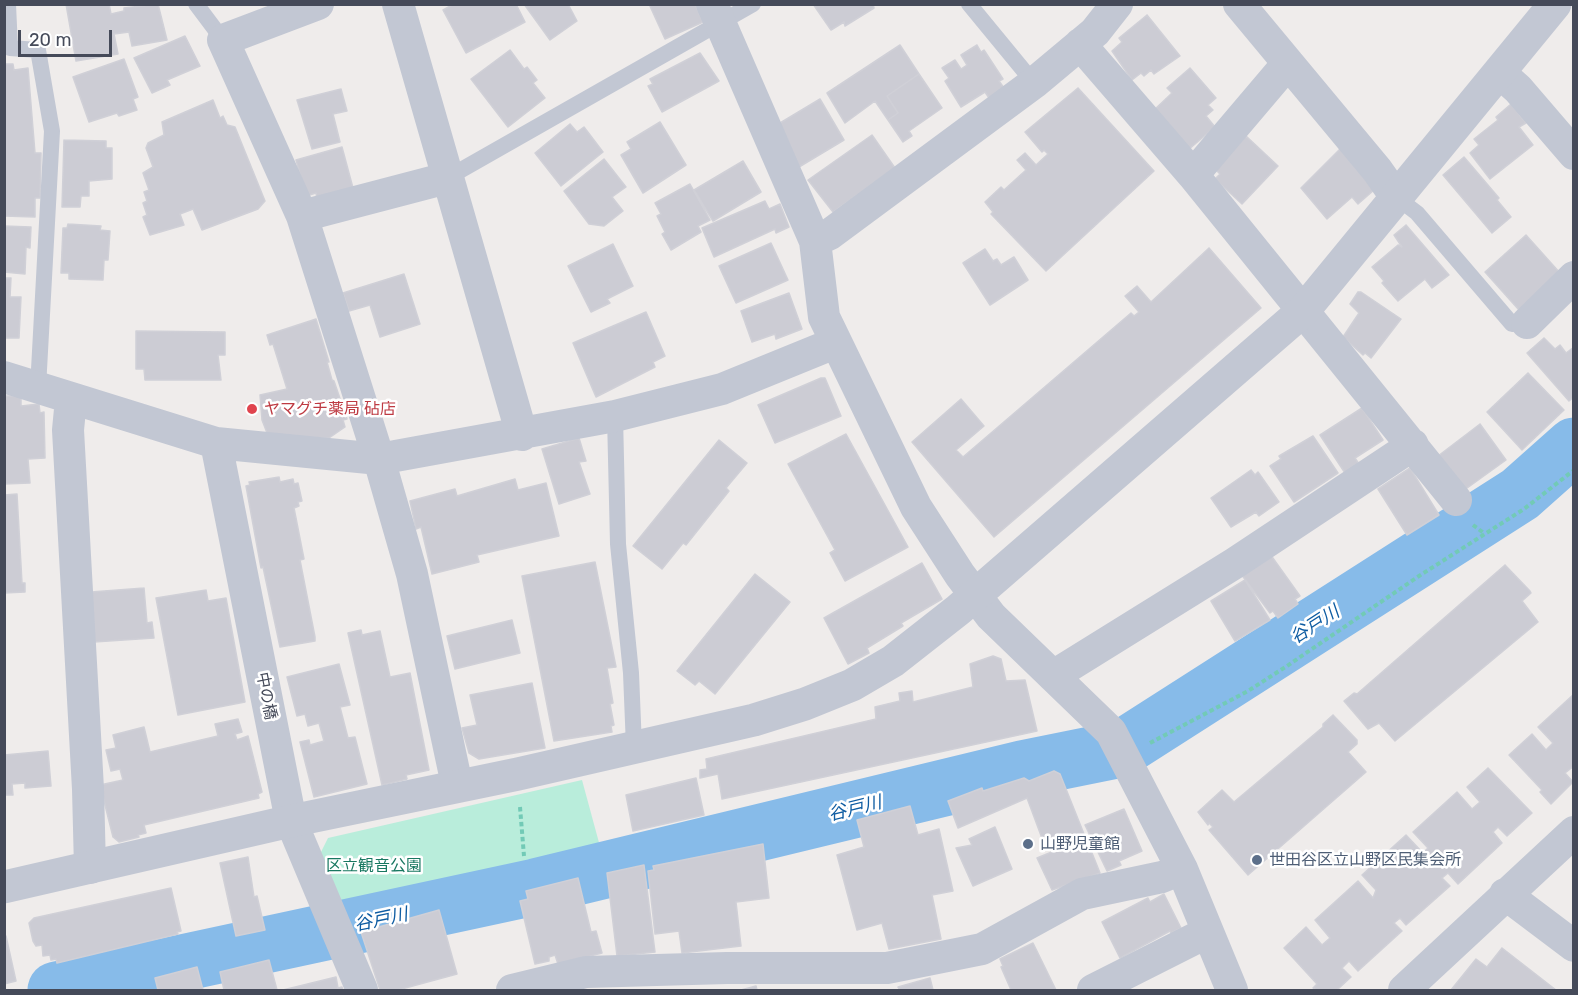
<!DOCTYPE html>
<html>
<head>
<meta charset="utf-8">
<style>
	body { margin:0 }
	#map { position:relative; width:1578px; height:995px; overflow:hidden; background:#efeceb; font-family:Rubik,sans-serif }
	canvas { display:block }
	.frame { position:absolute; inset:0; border:6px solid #454a59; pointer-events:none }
	.scale { position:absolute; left:18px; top:30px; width:94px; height:27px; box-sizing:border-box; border:3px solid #454a59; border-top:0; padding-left:8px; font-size:18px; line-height:21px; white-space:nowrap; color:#454a59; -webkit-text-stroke:4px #fff; paint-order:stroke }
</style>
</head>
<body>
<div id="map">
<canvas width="1578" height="995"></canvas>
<div class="frame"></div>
<div class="scale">20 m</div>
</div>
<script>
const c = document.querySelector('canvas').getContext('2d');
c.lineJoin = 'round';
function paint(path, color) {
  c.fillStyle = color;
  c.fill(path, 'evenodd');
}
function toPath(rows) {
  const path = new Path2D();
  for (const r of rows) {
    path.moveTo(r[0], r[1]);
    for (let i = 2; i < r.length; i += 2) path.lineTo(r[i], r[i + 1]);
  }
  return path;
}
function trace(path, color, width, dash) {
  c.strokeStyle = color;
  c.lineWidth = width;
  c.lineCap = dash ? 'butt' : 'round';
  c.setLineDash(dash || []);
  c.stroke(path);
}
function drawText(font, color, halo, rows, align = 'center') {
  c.font = font + ' Rubik,"Noto Sans JP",sans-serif';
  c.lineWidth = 5;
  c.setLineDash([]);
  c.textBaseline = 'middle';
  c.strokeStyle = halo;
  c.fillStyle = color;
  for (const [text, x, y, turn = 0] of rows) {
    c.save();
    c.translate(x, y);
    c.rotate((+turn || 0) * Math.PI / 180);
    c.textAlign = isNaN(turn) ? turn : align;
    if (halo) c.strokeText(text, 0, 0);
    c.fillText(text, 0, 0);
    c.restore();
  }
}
paint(toPath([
	[582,780,601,850,344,913,319,856,328,838]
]), '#b9eddb');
trace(toPath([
	[56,990,535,887,1022,769,1121,749,1520,494,1574,446]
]), '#87bbe9', 57);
const building = toPath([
	[66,4,109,4,111,14,124,11,124,8,158,4,167,40,132,46,129,32,114,34,118,54,76,61,66,4],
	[454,4,516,4,525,22,466,53,443,10,454,4],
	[524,4,568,4,577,21,550,40,524,4],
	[649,4,695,4,703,22,665,39,649,4],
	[813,4,873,4,874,8,845,26,844,22,831,30,813,4],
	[1147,15,1180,56,1154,74,1151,70,1144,76,1141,73,1132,80,1112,51,1122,42,1119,38,1147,15],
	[185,36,200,66,167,80,170,85,152,93,134,58,185,36],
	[900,45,919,74,887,96,898,113,888,120,875,101,845,123,827,93,900,45],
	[977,45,981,52,984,50,1003,79,999,81,1004,88,989,98,985,92,961,107,945,81,949,78,942,68,955,60,961,69,967,65,961,55,977,45],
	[510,50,524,69,527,67,537,80,533,83,545,98,508,127,471,79,510,50],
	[700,53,719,81,662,112,648,86,653,84,650,79,700,53],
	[124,59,138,97,133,99,137,110,119,116,117,113,89,122,73,77,124,59],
	[4,64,13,64,14,70,28,68,35,153,41,153,40,198,35,198,35,217,4,216,4,64],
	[1190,68,1216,98,1208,105,1213,110,1206,116,1215,127,1188,150,1153,111,1172,93,1167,88,1190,68],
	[919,74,942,108,909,131,912,136,903,142,888,120,898,113,887,96,919,74],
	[1078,88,1154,171,1046,271,991,214,993,212,985,202,1001,187,1004,190,1026,170,1017,160,1025,153,1036,165,1048,154,1044,150,1042,152,1025,132,1078,88],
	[341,89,347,111,333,114,340,142,312,149,297,100,341,89],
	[820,99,844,140,799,167,775,126,820,99],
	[213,100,220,118,223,116,227,125,235,127,265,201,258,209,202,230,193,209,180,214,184,225,150,235,143,217,147,215,143,203,147,201,144,192,149,190,143,173,153,167,146,148,148,143,164,135,162,122,213,100],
	[1511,104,1526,123,1519,127,1533,145,1490,179,1470,153,1479,145,1474,139,1498,120,1496,117,1511,104],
	[660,122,686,165,643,193,621,155,631,149,627,142,660,122],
	[570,124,577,132,584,127,603,152,561,186,535,153,570,124],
	[872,135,895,168,833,212,808,180,872,135],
	[1246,136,1278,166,1242,204,1215,179,1220,174,1215,169,1246,136],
	[64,140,106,141,106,148,112,148,112,179,89,181,89,196,81,196,80,207,62,207,64,140],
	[342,147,353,188,317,199,316,193,306,196,296,160,342,147],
	[1341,148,1374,190,1358,204,1352,197,1327,219,1301,188,1341,148],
	[1464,157,1499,198,1497,200,1511,217,1492,233,1443,175,1464,157],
	[604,159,626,187,612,197,623,211,604,226,589,224,564,191,604,159],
	[743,161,761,192,713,221,694,190,743,161],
	[690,184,710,220,698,226,701,232,671,250,662,234,665,232,657,216,661,214,655,203,690,184],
	[765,201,769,209,780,204,789,227,776,233,775,229,714,257,702,228,765,201],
	[68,224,101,226,100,230,110,231,108,260,104,260,103,280,69,279,69,273,61,273,63,228,67,228,68,224],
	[1406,225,1449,275,1432,288,1425,279,1398,301,1382,283,1384,281,1372,267,1398,245,1402,247,1394,235,1406,225],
	[4,226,31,227,30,248,26,247,25,274,4,272,4,226],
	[1526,235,1560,273,1519,310,1485,272,1526,235],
	[771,243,788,280,736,303,719,266,771,243],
	[613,244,633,286,607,299,610,303,591,312,568,266,613,244],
	[1209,248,1261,308,994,537,912,442,961,399,984,426,956,450,963,457,1131,313,1134,316,1139,312,1125,296,1137,286,1151,302,1209,248],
	[985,249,993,261,997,259,1001,265,1014,257,1028,280,990,305,963,263,985,249],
	[404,274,420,324,380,337,370,305,349,311,343,293,404,274],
	[4,278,11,278,10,297,21,297,19,338,4,338,4,278],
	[1358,292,1361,292,1401,319,1371,358,1365,353,1363,355,1343,337,1359,313,1350,304,1358,292],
	[789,293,802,329,776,339,775,334,752,342,741,311,789,293],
	[646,312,665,356,653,362,655,367,596,397,573,343,646,312],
	[316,319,329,362,327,362,332,380,334,381,347,419,343,420,345,427,329,438,269,438,262,420,260,395,287,389,273,344,270,345,267,335,316,319],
	[136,331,225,332,225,355,218,355,221,380,145,380,144,369,136,369,136,331],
	[1544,338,1555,349,1560,345,1566,353,1574,347,1574,397,1569,401,1527,353,1544,338],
	[1528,373,1564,410,1522,450,1487,412,1528,373],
	[821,378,825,378,841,416,775,443,758,405,821,378],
	[4,396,21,396,21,406,39,404,40,413,44,412,45,458,28,459,30,483,4,484,4,396],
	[1362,408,1383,440,1355,458,1359,464,1345,473,1320,435,1362,408],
	[1480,424,1506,460,1463,491,1438,456,1480,424],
	[846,434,908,547,845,581,830,553,835,550,788,464,846,434],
	[1313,436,1338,473,1294,502,1270,466,1281,459,1279,456,1313,436],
	[579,438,586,461,579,462,590,494,559,504,542,449,579,438],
	[719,440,747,463,726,488,729,491,686,545,683,543,662,569,633,546,719,440],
	[1410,468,1439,515,1407,535,1378,489,1410,468],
	[1251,470,1255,475,1258,472,1279,502,1259,516,1256,512,1231,527,1211,498,1251,470],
	[279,477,280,482,293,479,294,484,298,483,302,501,298,502,299,506,294,508,304,559,300,560,315,637,315,641,280,647,263,567,261,568,246,486,250,485,249,482,279,477],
	[515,479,518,490,546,483,559,536,477,555,479,562,432,574,421,527,416,529,410,501,455,489,457,496,515,479],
	[17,494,22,583,25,583,25,592,4,593,4,495,17,494],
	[1270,554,1300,596,1295,599,1298,604,1278,618,1273,611,1270,613,1241,574,1270,554],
	[595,562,616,667,607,668,613,703,610,704,614,725,611,726,612,732,554,741,522,576,595,562],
	[922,563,942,599,901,623,903,626,867,648,869,653,848,664,824,618,922,563],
	[1505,565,1530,591,1531,593,1522,601,1538,622,1395,741,1379,723,1368,729,1344,701,1354,693,1357,694,1505,565],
	[755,574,790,602,715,694,699,681,695,685,677,671,755,574],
	[1245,580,1270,620,1235,641,1211,601,1245,580],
	[144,588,147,623,152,622,154,638,94,642,91,592,144,588],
	[206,590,208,601,226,598,245,702,178,715,156,598,206,590],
	[512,620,520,653,455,669,447,636,512,620],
	[361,630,362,635,380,631,390,677,410,673,429,770,406,775,407,779,382,785,348,633,361,630],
	[993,656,1001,659,1006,681,1025,680,1037,731,722,799,718,774,700,778,700,770,707,769,706,759,876,719,875,707,900,701,899,693,912,691,913,702,973,687,970,664,993,656],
	[339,664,350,705,340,707,348,738,355,737,367,784,314,797,300,742,309,740,310,745,324,741,319,723,308,726,305,714,297,716,287,677,339,664],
	[532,683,545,748,479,759,469,753,462,728,477,725,470,695,532,683],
	[1574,694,1574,766,1565,773,1573,782,1551,804,1540,792,1542,790,1509,755,1532,734,1546,750,1553,743,1538,727,1574,694],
	[1333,715,1357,740,1357,744,1348,752,1366,772,1248,875,1209,830,1213,827,1209,823,1208,825,1198,812,1222,790,1234,802,1323,727,1323,724,1333,715],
	[238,719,242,732,235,734,237,740,248,736,262,792,258,794,259,798,144,825,146,833,138,835,139,837,119,842,113,837,100,785,123,780,120,769,111,771,106,750,116,748,113,735,144,727,150,752,218,736,215,724,238,719],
	[48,751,51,786,25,788,25,783,12,784,13,795,4,795,4,755,48,751],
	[1488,768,1532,813,1507,836,1498,827,1493,832,1502,843,1458,884,1448,873,1442,878,1450,886,1406,925,1400,918,1394,923,1402,931,1358,971,1349,961,1342,968,1351,977,1337,990,1316,990,1313,988,1317,984,1284,948,1306,927,1322,945,1330,938,1315,920,1358,881,1373,898,1376,890,1362,875,1406,835,1423,853,1428,848,1413,832,1457,792,1472,809,1480,802,1467,787,1488,768],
	[1054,771,1060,774,1084,834,1046,849,1027,798,958,828,948,801,982,788,983,791,1024,778,1029,781,1054,771],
	[696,778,704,815,633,831,626,795,696,778],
	[910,806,918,835,939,829,953,891,932,895,941,939,889,949,882,923,857,930,837,855,864,847,857,820,910,806],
	[1124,809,1142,851,1119,861,1121,865,1107,871,1085,825,1124,809],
	[995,827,1012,869,973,886,956,848,972,845,969,839,995,827],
	[1086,838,1100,873,1052,890,1037,858,1086,838],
	[763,844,769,898,736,902,741,946,682,953,679,931,655,934,648,871,654,870,653,866,763,844],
	[248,857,254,897,257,896,265,930,236,936,220,863,248,857],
	[644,865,655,952,617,956,607,873,644,865],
	[578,878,591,932,596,931,602,953,558,964,555,955,549,957,549,961,535,964,520,901,528,899,526,891,578,878],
	[171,888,181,931,177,932,178,934,57,963,56,959,51,960,50,955,43,956,42,945,36,946,33,941,29,923,34,918,171,888],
	[1164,894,1181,928,1171,933,1170,931,1120,958,1102,922,1148,898,1150,902,1164,894],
	[439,910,457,974,398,990,380,990,361,932,439,910],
	[6,936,16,981,4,984,4,937,6,936],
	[1033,943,1056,990,1011,990,1001,967,1003,966,1000,959,1033,943],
	[1502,948,1556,990,1451,990,1476,959,1487,967,1502,948],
	[269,960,277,990,224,990,220,972,269,960],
	[197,967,203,990,158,990,155,978,197,967],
	[336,977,338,988,342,987,343,990,283,990,336,977],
	[930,978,933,990,900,990,898,987,930,978],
	[756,986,757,990,741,990,756,986]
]);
paint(building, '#ccccd4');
trace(building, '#d0d0d7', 1.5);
trace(toPath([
	[1473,525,1485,534],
	[1150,743,1248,691,1287,666,1419,576,1524,509,1574,470],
	[520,807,524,856]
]), '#72cab6', 4, [4.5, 3]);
trace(toPath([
	[8,4,10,48,38,50,52,131,38,388],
	[196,4,223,40],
	[969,4,1034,83],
	[447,178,753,4],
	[1396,197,1417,213,1512,324,1527,323],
	[615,416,618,544,631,673,634,747]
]), '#c2c7d3', 16);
trace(toPath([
	[318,4,223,40,302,216,379,459,412,574,457,785],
	[398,4,522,435],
	[712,4,815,241,824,317,916,507,960,575,991,616,1111,732,1182,869,1232,990],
	[1239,4,1377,170,1396,197],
	[1080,44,1193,175,1456,500],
	[1500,73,1518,89,1574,154],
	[1193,175,1288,63],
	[302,216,447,178],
	[815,241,830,234,1034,83,1095,32,1117,4],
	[1527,323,1574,277],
	[4,377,216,443,379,459,615,416,722,389,835,343],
	[71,399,68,430,88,789,90,868],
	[216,443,291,821,362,990],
	[1053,676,1235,563,1413,445],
	[1505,894,1574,946],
	[512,990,586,972,727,968,887,968,982,949,1082,894,1162,877,1182,869],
	[1093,990,1208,932],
	[1404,990,1574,832]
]), '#c2c7d3', 32);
trace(toPath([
	[4,887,291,821,518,774,754,720,805,704,852,685,893,661,958,610,1304,310,1555,4]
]), '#c2c7d3', 33);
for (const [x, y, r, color] of [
	[252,409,6,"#e0444e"],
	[1028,844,6,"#5c6f8a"],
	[1257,860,6,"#5c6f8a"]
]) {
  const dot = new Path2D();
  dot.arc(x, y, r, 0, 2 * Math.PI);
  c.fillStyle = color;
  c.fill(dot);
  trace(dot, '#fff', 2);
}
drawText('16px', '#be3a42', '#fff', [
	["ヤマグチ薬局 砧店",264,409]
], 'left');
drawText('16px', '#454a59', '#fff', [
	["中の橋",266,696,79]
]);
drawText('16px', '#4e5e75', '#fff', [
	["山野児童館",1040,844],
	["世田谷区立山野区民集会所",1269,860]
], 'left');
drawText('16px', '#187861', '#fff', [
	["区立観音公園",374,866]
]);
drawText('italic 18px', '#0e5ca2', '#fff', [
	["谷戸川",1315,625,-33],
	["谷戸川",855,809,-14],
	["谷戸川",381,920,-12]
]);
</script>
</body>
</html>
